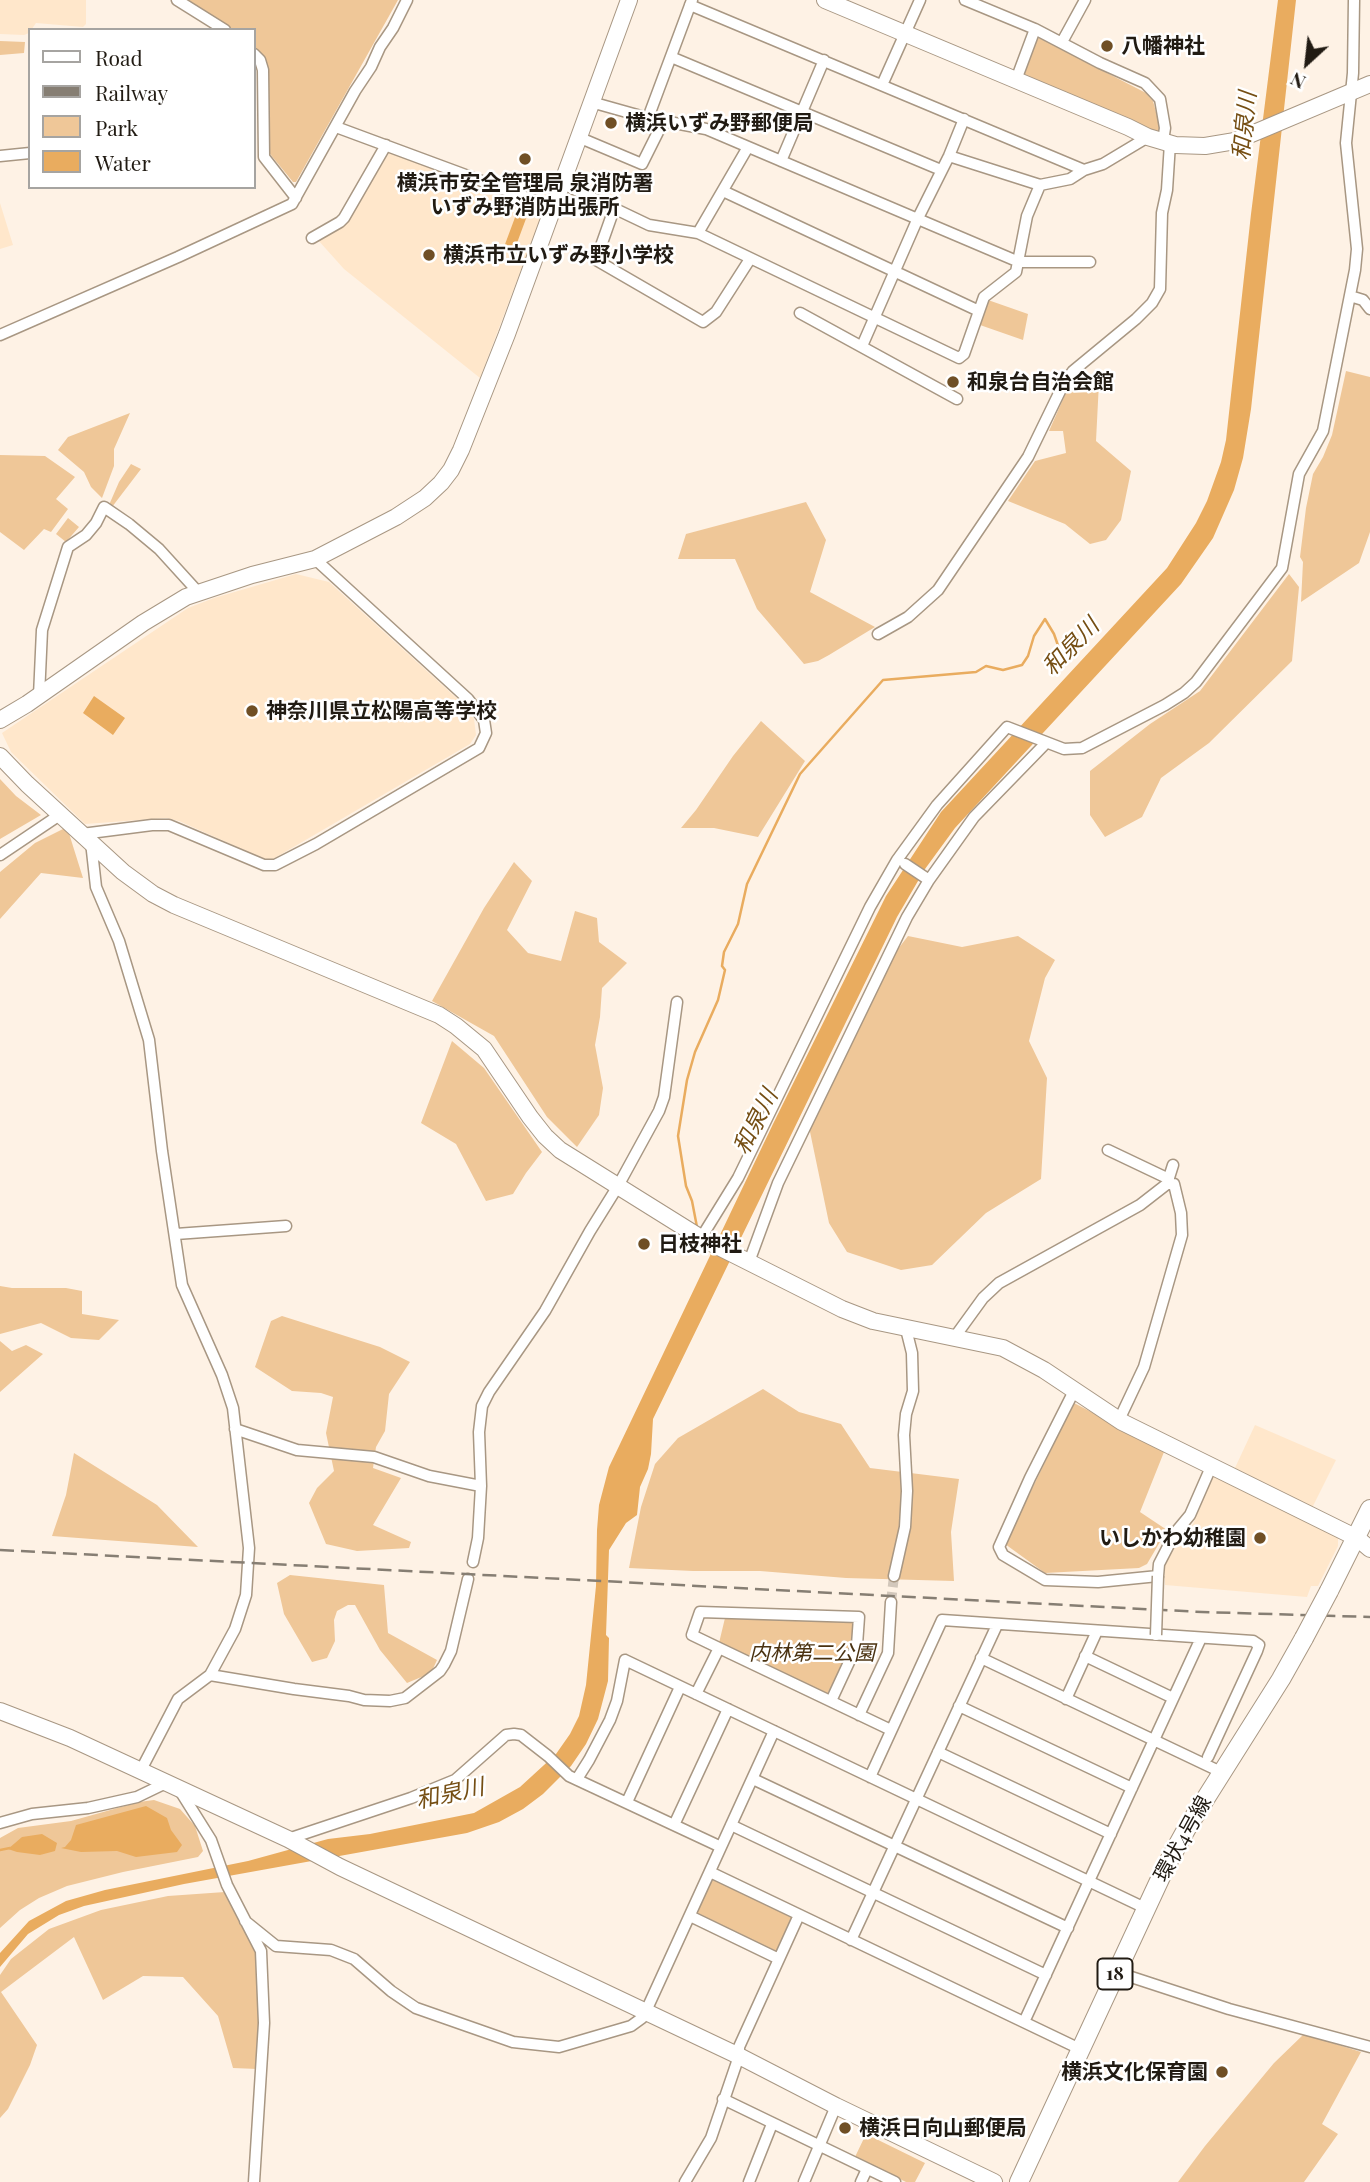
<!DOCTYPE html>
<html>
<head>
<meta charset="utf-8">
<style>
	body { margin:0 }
	#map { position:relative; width:1370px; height:2182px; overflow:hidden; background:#fef2e5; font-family:"Playfair Display",serif }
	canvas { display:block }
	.legend { position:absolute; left:28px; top:28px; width:228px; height:161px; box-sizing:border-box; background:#fff; border:2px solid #a6a4a1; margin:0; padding:9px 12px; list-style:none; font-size:21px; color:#211b13 }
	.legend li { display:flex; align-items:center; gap:14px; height:35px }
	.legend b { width:35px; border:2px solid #a6a4a1 }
	.north { position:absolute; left:1272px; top:28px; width:70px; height:70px; -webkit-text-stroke:5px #fff; paint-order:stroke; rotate:207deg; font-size:19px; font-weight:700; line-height:28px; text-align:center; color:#211b13 }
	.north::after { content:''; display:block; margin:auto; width:24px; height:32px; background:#211b13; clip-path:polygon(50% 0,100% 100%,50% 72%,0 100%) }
</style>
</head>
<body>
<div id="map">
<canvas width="1370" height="2182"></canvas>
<ul class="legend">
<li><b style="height:9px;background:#fff"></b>Road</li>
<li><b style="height:9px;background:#867e73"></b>Railway</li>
<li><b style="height:19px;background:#efc798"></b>Park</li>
<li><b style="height:19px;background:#e9ac5f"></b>Water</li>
</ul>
<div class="north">N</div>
</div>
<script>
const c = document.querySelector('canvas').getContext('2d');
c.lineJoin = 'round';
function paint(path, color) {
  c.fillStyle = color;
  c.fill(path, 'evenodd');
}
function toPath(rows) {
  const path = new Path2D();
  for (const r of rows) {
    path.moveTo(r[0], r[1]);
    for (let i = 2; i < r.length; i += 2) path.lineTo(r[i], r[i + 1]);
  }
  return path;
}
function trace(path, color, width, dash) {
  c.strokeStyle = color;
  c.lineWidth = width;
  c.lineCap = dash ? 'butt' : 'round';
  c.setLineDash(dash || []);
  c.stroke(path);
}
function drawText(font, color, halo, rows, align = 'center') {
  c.font = font + ' "Playfair Display","Noto Sans JP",serif';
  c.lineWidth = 5;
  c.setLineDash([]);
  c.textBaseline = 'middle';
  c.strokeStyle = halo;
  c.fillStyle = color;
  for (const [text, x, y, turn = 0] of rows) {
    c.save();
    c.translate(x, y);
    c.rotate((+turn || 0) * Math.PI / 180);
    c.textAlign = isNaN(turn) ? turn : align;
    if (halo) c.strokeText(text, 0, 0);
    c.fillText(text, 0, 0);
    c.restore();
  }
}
paint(toPath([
	[0,0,86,0,86,24,83,27,36,23,29,33,24,35,0,34],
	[389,153,544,209,480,378,344,269,318,240,347,222],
	[0,203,13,245,0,249],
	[296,574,329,582,462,703,474,719,476,735,470,744,273,859,264,859,179,821,166,818,85,824,11,752,2,733,188,608,214,598],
	[1255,1425,1336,1460,1312,1508,1234,1470],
	[1213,1476,1338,1536,1338,1546,1318,1586,1311,1586,1307,1597,1165,1585,1164,1565,1180,1540,1193,1524]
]), '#ffe7cb');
paint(toPath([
	[185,0,398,0,296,182,293,182,270,154,268,70,265,60,254,48,254,30,232,30],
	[1039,38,1146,93,1153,101,1160,127,1157,134,1023,74,1035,40],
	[0,41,25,42,24,53,0,55],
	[988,300,1028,314,1023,340,980,325],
	[1346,371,1370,377,1370,532,1359,563,1301,602,1303,562,1300,557,1306,508,1313,474,1323,457,1332,435],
	[1099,382,1096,441,1131,471,1121,520,1106,540,1090,544,1065,524,1008,501,1035,461,1066,453,1063,431,1049,431,1068,388],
	[130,413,114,449,114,466,102,498,91,487,84,472,58,450,68,437],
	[0,455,45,456,75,477,56,499,68,509,51,532,44,529,24,550,0,532],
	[131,464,141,469,112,507,109,505,119,482],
	[806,502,826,540,810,592,875,627,829,655,818,661,804,664,757,609,735,559,678,559,686,534],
	[68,518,79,527,66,542,56,534],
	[1289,574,1299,587,1292,661,1209,743,1161,778,1142,817,1105,837,1090,815,1090,771,1150,724,1200,691],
	[761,721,805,761,758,837,714,828,681,828,696,810,733,756],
	[0,779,16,796,41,815,0,839],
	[67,827,83,878,41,873,0,919,0,872,35,843],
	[514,862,532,881,507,930,528,953,561,961,575,911,597,918,599,942,627,963,602,988,600,1017,595,1045,603,1088,599,1115,577,1147,547,1117,494,1036,432,1001,484,908],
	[908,936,962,947,1018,936,1055,960,1045,978,1029,1041,1047,1078,1041,1179,986,1213,932,1265,901,1270,847,1252,829,1223,809,1127,871,984],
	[452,1041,484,1068,542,1152,526,1173,513,1194,486,1201,456,1144,421,1123],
	[0,1286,12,1288,66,1288,82,1291,82,1314,119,1320,99,1340,71,1338,41,1323,0,1334],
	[282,1316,380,1347,410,1362,389,1394,385,1431,376,1447,373,1468,401,1478,373,1525,411,1542,409,1548,357,1551,326,1544,309,1503,317,1488,334,1471,326,1433,333,1397,321,1393,292,1391,255,1367,271,1321],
	[0,1341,12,1351,26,1345,43,1354,0,1392],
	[763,1389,799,1412,841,1424,870,1468,959,1479,951,1532,954,1581,846,1578,760,1571,693,1571,629,1568,641,1507,655,1464,678,1438],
	[1074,1403,1132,1433,1164,1452,1140,1512,1167,1530,1147,1564,1139,1568,1045,1573,1005,1544],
	[74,1453,157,1505,198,1547,52,1536,66,1495],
	[290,1575,384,1585,388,1633,437,1660,431,1673,407,1683,380,1650,355,1605,348,1605,337,1611,334,1620,335,1641,327,1658,312,1662,284,1614,277,1583],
	[725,1618,853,1622,852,1642,842,1667,827,1694,719,1643],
	[154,1800,180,1809,195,1826,203,1851,198,1857,123,1872,67,1886,39,1898,20,1910,0,1928,0,1838,18,1828,71,1821,139,1802],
	[711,1879,794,1917,778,1952,695,1913],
	[225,1892,257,1945,260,2002,257,2069,233,2068,218,2016,183,1977,143,1976,103,2000,74,1937,1,1992,37,2045,30,2065,8,2109,0,2118,0,1975,11,1959,49,1929,101,1910,168,1896],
	[1304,2034,1361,2052,1322,2124,1338,2134,1304,2182,1178,2182,1205,2146,1274,2063],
	[866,2134,925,2163,915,2182,906,2182,855,2157]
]), '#efc798');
paint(toPath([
	[1278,0,1296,0,1251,409,1243,458,1234,490,1213,538,1181,584,955,828,925,869,897,917,653,1419,651,1454,648,1469,640,1487,637,1515,626,1523,609,1550,606,1635,609,1638,608,1681,598,1719,586,1744,571,1766,543,1794,523,1809,499,1822,467,1833,184,1884,84,1906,59,1915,28,1934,0,1967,0,1953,29,1921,66,1901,105,1890,248,1861,328,1839,370,1834,474,1813,520,1787,556,1754,570,1734,579,1716,586,1685,596,1586,597,1530,599,1505,609,1467,773,1124,886,896,941,812,1167,568,1196,523,1207,501,1221,462,1226,440,1251,214],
	[517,212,527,216,514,251,504,247],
	[94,696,125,718,113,735,83,713],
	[146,1806,167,1818,171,1830,182,1845,177,1852,136,1857,117,1851,81,1852,61,1848,65,1847,71,1840,76,1825],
	[42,1834,57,1843,55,1851,40,1855,17,1852,8,1849,22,1837]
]), '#e9ac5f');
trace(toPath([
	[697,1227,692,1201,686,1186,678,1136,687,1080,695,1052,718,1000,725,970,722,966,724,952,738,924,747,884,800,774,883,680,976,672,986,666,1003,670,1022,665,1028,656,1034,636,1045,619,1054,634,1062,657],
	[0,1850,10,1848]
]), '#e9ac5f', 2.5);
trace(toPath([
	[891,1602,894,1576]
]), '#d2c7bb', 10, [10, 5]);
const street = toPath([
	[177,0,225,30],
	[965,0,1035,29,1100,63,1145,83,1160,99,1165,128,1163,141],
	[690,5,1084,170],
	[1062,42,1085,0],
	[254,54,260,60,263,70,264,157,296,198],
	[671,57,941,170],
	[1016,80,1035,29],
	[882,85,920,0],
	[591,102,648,118,706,129,1019,262,1090,262],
	[648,118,692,0],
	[336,127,552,207],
	[578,137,642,164,663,122],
	[0,156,30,153],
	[949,156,1040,185],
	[781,161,824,60],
	[561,183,649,225,698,233,959,358,964,354,984,297,1016,272,1027,216,1040,185,1070,179,1084,170,1103,164,1148,137],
	[723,191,979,311],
	[614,209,596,260,703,322,716,312,750,259],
	[698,233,748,147],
	[312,238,340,222,344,218,386,145],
	[1350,296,1363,300,1370,309],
	[800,313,957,399],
	[0,335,178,257,292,204,355,91,371,67,380,47,393,28,407,0],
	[862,346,918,218,949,156,964,119],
	[878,634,908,617,938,590,1028,457,1063,385,1073,371,1136,319,1152,303,1160,289,1162,213,1167,190,1170,143],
	[39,696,42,630,68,547,86,535,96,523,104,507,129,524,159,549,199,593],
	[82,834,152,825,169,825,264,865,275,865,316,844,479,748,486,733,484,720,468,699,315,559],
	[91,842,96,887,119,941,149,1040,162,1151,182,1285,222,1375,233,1408,249,1548,246,1595,235,1629,210,1675,178,1699,141,1770],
	[0,855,61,814],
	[905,864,929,880],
	[1108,1150,1169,1179],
	[1167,1184,1173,1165],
	[176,1234,286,1226],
	[701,1238,738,1178,870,907,897,860,937,805,1007,727,1064,749,1082,748,1165,705,1184,693,1196,682,1282,568,1299,474,1323,431,1355,270,1357,249,1346,143,1353,73,1354,0],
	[749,1262,778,1183,907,917,929,880,974,817,1046,743],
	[954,1338,983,1298,999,1283,1140,1205,1167,1184,1174,1184,1181,1213,1182,1235,1144,1367,1119,1420],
	[1075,1389,1030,1478,999,1547,1003,1555,1045,1580,1098,1582,1158,1576,1159,1564,1175,1533,1190,1515,1211,1467],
	[235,1429,297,1450,374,1457,429,1476,481,1486],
	[473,1562,478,1538,481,1486,479,1432,482,1406,489,1392,545,1311,590,1231,618,1186,659,1111,664,1097,677,1002],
	[894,1576,905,1527,907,1491,904,1435,906,1414,913,1391,912,1353,906,1329],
	[719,1648,692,1635,700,1612,859,1617,857,1645,831,1701],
	[1085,1656,1173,1698],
	[981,1658,1221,1772],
	[210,1675,294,1689,349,1696,364,1700,390,1701,405,1698,440,1671,444,1665,451,1651,468,1579],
	[696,1694,719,1648,891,1730],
	[1066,1699,1097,1631],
	[959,1706,1132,1788],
	[859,1715,888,1653,891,1602],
	[938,1752,1111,1834],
	[870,1777,942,1620,1253,1641,1259,1645,1257,1651,1208,1757],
	[577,1779,589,1760,610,1720,617,1701,625,1660,1145,1908],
	[753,1779,1068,1928],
	[179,1789,211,1840,227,1885,261,1951,264,2023,254,2182],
	[627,1802,680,1687],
	[0,1823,32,1814,88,1808,137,1797,166,1783],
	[674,1825,728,1709],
	[731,1825,1046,1975],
	[288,1839,411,1798,455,1780,506,1735,514,1734,521,1735,548,1756,569,1776,721,1847],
	[710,1872,1080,2049],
	[690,1916,779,1959],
	[245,1921,276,1946,331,1950,354,1959,391,1991,416,2008,513,2042,559,2047,631,2026,642,2018,646,2011,774,1731],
	[851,1940,997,1625],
	[1116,1972,1229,2009,1370,2047],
	[1024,2022,1201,1638],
	[723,2099,895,2182],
	[685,2182,711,2138,739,2056,739,2047,799,1915],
	[749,2182,772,2124],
	[804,2182,836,2106],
	[861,2182,867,2169]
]);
const secondary = toPath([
	[825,0,1128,127,1148,137,1175,145,1205,146,1235,141,1370,84],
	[0,720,27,704,143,623,186,597,252,575,315,559,396,517,425,498,441,483,451,470,461,450,507,334,629,0],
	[0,756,27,784,123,872,153,894,174,905,439,1015,456,1026,484,1049,530,1117,545,1136,560,1150,701,1238,842,1309,873,1321,1003,1348,1044,1370,1122,1422,1357,1538,1370,1549],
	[0,1711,70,1738,288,1839,340,1867,739,2056,836,2106,994,2182]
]);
const primary = toPath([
	[1329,1591,1370,1509],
	[1019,2182,1166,1866,1187,1828,1281,1679,1304,1638]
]);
trace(street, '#a89783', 13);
trace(secondary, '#a89783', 18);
trace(primary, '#a89783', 20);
trace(street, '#fff', 10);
trace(secondary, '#fff', 16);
trace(primary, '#fff', 18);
trace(toPath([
	[0,1550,1202,1612,1370,1617]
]), '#867e73', 2.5, [14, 7]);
const streetBridge = toPath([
	[1156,1635,1158,1576]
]);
const primaryBridge = toPath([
	[1304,1638,1329,1591]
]);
trace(streetBridge, '#a89783', 13, []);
trace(primaryBridge, '#a89783', 20, []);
trace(streetBridge, '#fff', 10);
trace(primaryBridge, '#fff', 18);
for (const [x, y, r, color] of [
	[1107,46,7,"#6f4f25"],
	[611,123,7,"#6f4f25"],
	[525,159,7,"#6f4f25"],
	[429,255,7,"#6f4f25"],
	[953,382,7,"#6f4f25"],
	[252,711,7,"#6f4f25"],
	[644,1244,7,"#6f4f25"],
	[1260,1538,7,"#6f4f25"],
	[1222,2072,7,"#6f4f25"],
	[845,2128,7,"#6f4f25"]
]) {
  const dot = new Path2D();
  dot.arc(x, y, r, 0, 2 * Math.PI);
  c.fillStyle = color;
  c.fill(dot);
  trace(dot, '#fff', 2.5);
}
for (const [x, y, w] of [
	[1115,1974,35]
]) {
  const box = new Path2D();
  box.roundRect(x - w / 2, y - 15.5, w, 31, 5);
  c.fillStyle = '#fff';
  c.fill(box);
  trace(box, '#211b13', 2);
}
drawText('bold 19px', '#211b13', null, [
	["18",1115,1974]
]);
drawText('bold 21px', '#211b13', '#fff', [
	["八幡神社",1121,46],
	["横浜いずみ野郵便局",625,123],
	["横浜市安全管理局 泉消防署",525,183,"center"],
	["いずみ野消防出張所",525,207,"center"],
	["横浜市立いずみ野小学校",443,255],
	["和泉台自治会館",967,382],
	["神奈川県立松陽高等学校",266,711],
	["日枝神社",658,1244],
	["いしかわ幼稚園",1246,1538,"right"],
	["横浜文化保育園",1208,2072,"right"],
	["横浜日向山郵便局",859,2128]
], 'left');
drawText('italic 21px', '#4a3211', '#fff', [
	["内林第二公園",812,1653]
]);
drawText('21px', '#211b13', '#fff', [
	["環状4号線",1183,1839,-61]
]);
drawText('italic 23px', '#754e13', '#fff', [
	["和泉川",1245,126,-84],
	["和泉川",1071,647,-46],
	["和泉川",756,1122,-63],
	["和泉川",450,1794,-12]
]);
</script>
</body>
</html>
